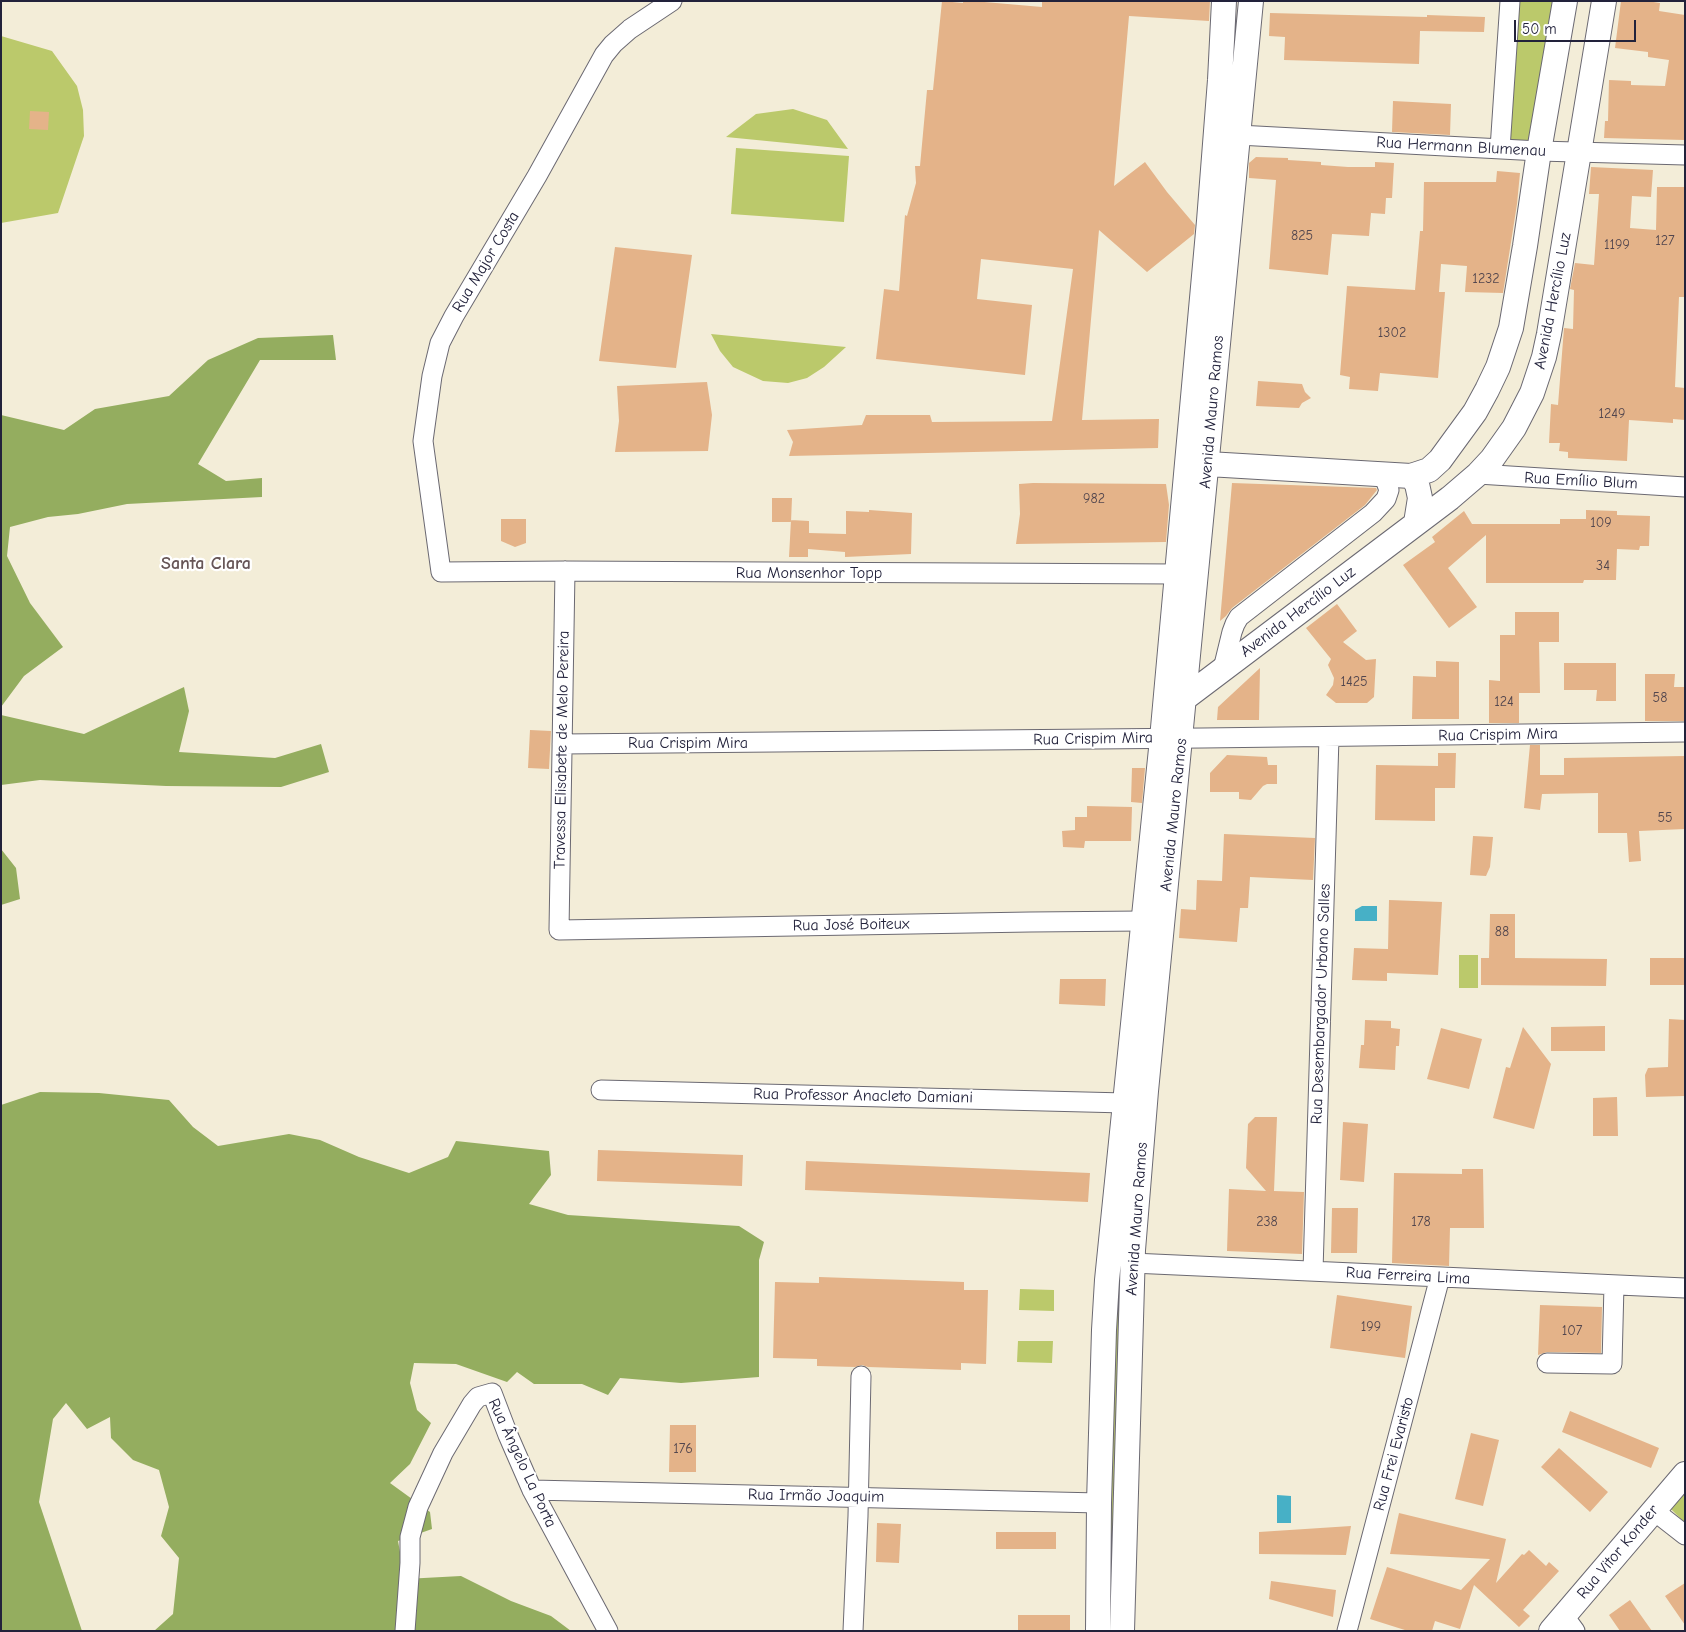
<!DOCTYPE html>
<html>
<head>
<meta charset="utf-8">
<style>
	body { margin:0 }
	#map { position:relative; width:1686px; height:1632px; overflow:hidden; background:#f3edd8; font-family:"Comic Neue",sans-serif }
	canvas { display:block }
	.frame { position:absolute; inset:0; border:2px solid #22223b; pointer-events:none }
	.scale { position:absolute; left:1514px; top:20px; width:122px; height:22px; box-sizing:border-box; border:2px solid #22223b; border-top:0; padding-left:6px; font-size:15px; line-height:18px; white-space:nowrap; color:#22223b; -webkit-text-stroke:4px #fff; paint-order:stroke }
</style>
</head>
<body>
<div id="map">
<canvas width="1686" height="1632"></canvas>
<div class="frame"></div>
<div class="scale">50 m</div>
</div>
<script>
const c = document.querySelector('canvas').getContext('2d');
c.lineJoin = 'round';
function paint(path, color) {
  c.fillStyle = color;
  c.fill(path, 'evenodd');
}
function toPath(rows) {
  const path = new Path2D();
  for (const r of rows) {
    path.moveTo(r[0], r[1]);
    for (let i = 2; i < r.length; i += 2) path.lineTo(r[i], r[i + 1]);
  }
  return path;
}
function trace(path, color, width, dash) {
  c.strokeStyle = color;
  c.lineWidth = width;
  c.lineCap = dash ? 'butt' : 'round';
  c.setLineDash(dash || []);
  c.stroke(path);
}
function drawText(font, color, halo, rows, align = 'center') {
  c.font = font + ' "Comic Neue",sans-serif';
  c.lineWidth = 4.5;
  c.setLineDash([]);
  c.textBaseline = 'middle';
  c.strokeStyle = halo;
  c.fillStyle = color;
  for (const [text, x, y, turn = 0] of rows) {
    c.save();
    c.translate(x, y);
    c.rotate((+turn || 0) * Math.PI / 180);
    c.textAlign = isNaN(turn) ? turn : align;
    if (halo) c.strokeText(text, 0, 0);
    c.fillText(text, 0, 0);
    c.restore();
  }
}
paint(toPath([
	[1516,1,1559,1,1536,143,1506,142],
	[1,36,52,51,77,86,83,110,84,136,58,213,1,223],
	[793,109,827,120,848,149,726,137,756,114],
	[736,148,849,156,844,222,731,214],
	[711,334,846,347,824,367,807,378,788,383,763,381,733,367,720,351],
	[1459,955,1478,955,1478,988,1459,988],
	[1117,1274,1122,1274,1114,1631,1106,1631],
	[1020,1289,1054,1290,1054,1311,1019,1310],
	[1018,1341,1053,1341,1052,1363,1017,1362],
	[1685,1492,1685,1523,1671,1509]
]), '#bbc96b');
paint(toPath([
	[333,335,336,360,260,360,198,464,226,481,262,478,262,497,127,504,78,514,48,517,10,527,7,556,30,603,63,647,24,676,1,707,1,415,64,430,95,409,169,396,208,360,258,338],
	[184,687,189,711,179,752,275,758,321,744,329,772,281,787,166,786,40,780,1,785,1,715,84,734],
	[1,849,16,868,20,899,1,905],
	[40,1092,99,1093,169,1100,193,1127,218,1146,289,1134,320,1140,359,1157,409,1173,448,1157,456,1141,549,1151,551,1175,529,1204,568,1215,739,1226,764,1242,759,1260,759,1377,681,1383,620,1378,608,1395,582,1384,534,1384,517,1372,507,1382,456,1364,414,1363,410,1383,417,1410,431,1423,410,1464,390,1483,430,1512,432,1529,398,1541,405,1579,461,1576,511,1601,551,1616,571,1631,154,1631,173,1614,179,1558,161,1536,169,1507,159,1470,133,1460,111,1438,110,1417,87,1429,66,1403,53,1419,39,1502,82,1631,1,1631,1,1105]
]), '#94ad5f');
paint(toPath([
	[1362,906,1377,906,1377,921,1355,921,1355,910],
	[1277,1495,1291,1496,1291,1523,1277,1523]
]), '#47b0c6');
paint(toPath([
	[942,1,963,3,963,1,973,1,1042,7,1042,1,1210,1,1209,21,1129,16,1114,186,1145,162,1167,192,1195,225,1194,234,1147,272,1099,230,1082,420,1159,419,1158,448,789,456,793,442,787,430,862,425,866,415,930,415,932,422,1052,421,1073,269,981,259,977,299,1032,305,1025,375,876,359,884,289,899,291,905,215,907,216,916,183,915,166,920,166,927,90,933,90],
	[1621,1,1647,1,1660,3,1659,11,1685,15,1685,140,1604,138,1605,121,1608,121,1609,80,1631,81,1631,85,1665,86,1669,60,1648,57,1648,52,1615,48],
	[1270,13,1427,17,1427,15,1485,17,1484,32,1420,31,1419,64,1284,60,1285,37,1269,36],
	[1393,101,1451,104,1450,135,1392,132],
	[30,111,49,112,48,130,29,129],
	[1256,157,1288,158,1288,160,1321,162,1321,165,1348,167,1375,167,1375,162,1394,163,1392,198,1386,198,1385,214,1371,213,1369,236,1332,234,1328,275,1269,269,1276,180,1249,178,1249,163],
	[1591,167,1653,170,1651,197,1632,196,1630,228,1656,230,1657,187,1685,187,1685,297,1679,297,1675,387,1685,388,1685,420,1673,419,1673,423,1629,420,1627,461,1568,458,1568,452,1559,451,1560,443,1549,443,1551,404,1558,405,1564,328,1573,329,1574,290,1570,289,1575,263,1594,265,1599,194,1589,194],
	[1497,171,1520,173,1517,204,1503,293,1465,292,1467,266,1441,264,1439,292,1445,292,1438,378,1380,373,1378,391,1349,389,1350,377,1340,375,1347,286,1415,290,1420,231,1423,231,1424,182,1496,182],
	[615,247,692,255,676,368,599,361],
	[1258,381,1302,384,1305,392,1311,398,1302,403,1299,408,1256,406],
	[707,382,712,415,708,451,615,452,619,421,617,386],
	[1033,483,1166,484,1169,505,1166,542,1016,544,1020,514,1019,484],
	[1232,483,1376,488,1377,490,1365,505,1232,608,1226,616,1220,621],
	[772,498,792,498,791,522,772,522],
	[869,510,912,513,911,554,845,557,845,552,808,549,808,557,789,557,791,520,809,521,809,533,846,534,846,511,869,512],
	[1586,510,1617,511,1617,515,1650,516,1649,546,1640,546,1639,550,1617,549,1616,580,1584,580,1583,583,1486,583,1486,535,1448,568,1477,607,1449,628,1403,565,1435,542,1432,537,1464,511,1472,524,1560,524,1560,519,1586,519],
	[501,519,526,519,526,543,515,547,501,541],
	[1337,604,1357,631,1343,642,1366,660,1376,659,1374,697,1367,703,1336,703,1326,695,1333,685,1334,678,1328,665,1331,659,1306,628],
	[1515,612,1559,612,1559,642,1539,642,1540,693,1519,693,1519,723,1489,723,1489,680,1500,681,1500,635,1515,635],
	[1436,661,1459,662,1459,719,1412,719,1413,676,1436,677],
	[1564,663,1616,663,1616,701,1596,701,1597,690,1564,690],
	[1260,668,1259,720,1217,720,1218,707],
	[1645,674,1675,674,1674,687,1685,687,1685,721,1645,721],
	[530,730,551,731,549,769,528,768],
	[1530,745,1540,745,1540,775,1564,775,1564,758,1685,756,1685,829,1639,831,1641,861,1629,862,1627,833,1598,833,1598,793,1542,794,1540,810,1524,808],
	[1438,753,1456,753,1455,788,1435,788,1435,821,1375,820,1376,765,1438,766],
	[1227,755,1267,757,1268,765,1277,765,1277,784,1267,784,1263,786,1251,800,1239,799,1239,792,1210,792,1210,773],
	[1132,768,1145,768,1142,803,1131,802],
	[1087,806,1132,807,1131,841,1085,841,1084,848,1063,847,1062,831,1075,830,1075,817,1087,817],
	[1224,834,1315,838,1313,880,1250,877,1248,908,1240,908,1237,942,1179,938,1181,909,1196,910,1197,880,1222,881],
	[1473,836,1493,837,1490,867,1486,876,1470,875],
	[1389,900,1442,902,1438,975,1387,973,1387,981,1352,980,1354,948,1388,949],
	[1490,914,1515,914,1515,958,1607,959,1606,986,1481,985,1481,958,1489,958],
	[1650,958,1685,958,1685,985,1650,985],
	[1060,979,1106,979,1105,1006,1059,1004],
	[1669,1019,1685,1020,1685,1096,1646,1097,1645,1075,1648,1068,1668,1067],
	[1365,1020,1391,1021,1391,1028,1400,1029,1399,1046,1396,1046,1395,1070,1359,1068,1361,1045,1364,1045],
	[1605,1026,1605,1051,1551,1051,1551,1027],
	[1523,1027,1551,1064,1534,1129,1493,1118,1506,1067,1510,1068],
	[1441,1028,1482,1039,1469,1089,1427,1079],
	[1617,1097,1618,1136,1593,1136,1593,1098],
	[1255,1117,1277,1117,1274,1191,1304,1192,1302,1254,1227,1251,1229,1189,1266,1191,1246,1168,1248,1124],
	[1343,1122,1368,1124,1364,1182,1340,1180],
	[598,1150,743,1155,742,1186,597,1181],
	[806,1161,1090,1173,1088,1202,805,1190],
	[1462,1169,1483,1169,1484,1228,1450,1228,1449,1266,1392,1263,1394,1173,1462,1174],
	[1332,1208,1358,1208,1357,1253,1331,1253],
	[819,1277,964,1282,964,1290,988,1290,986,1364,961,1363,961,1370,868,1367,862,1365,855,1367,817,1366,817,1359,773,1358,775,1282,819,1283],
	[1337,1295,1412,1306,1405,1358,1330,1348],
	[1540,1305,1602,1307,1601,1353,1547,1352,1538,1355],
	[1570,1411,1659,1448,1651,1468,1562,1432],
	[670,1425,696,1425,696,1472,669,1472],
	[1471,1433,1499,1440,1483,1506,1455,1499],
	[1559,1448,1608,1492,1590,1512,1541,1467],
	[1399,1513,1506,1539,1496,1583,1522,1554,1524,1555,1529,1550,1546,1566,1549,1562,1559,1571,1523,1610,1530,1616,1519,1627,1474,1585,1460,1629,1435,1621,1432,1631,1408,1631,1370,1619,1387,1567,1461,1590,1490,1559,1390,1554],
	[877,1523,901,1524,899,1563,876,1562],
	[1351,1526,1346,1555,1259,1554,1259,1532],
	[996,1532,1056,1532,1056,1549,996,1549],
	[1271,1581,1336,1590,1333,1617,1269,1599],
	[1685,1583,1685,1625,1665,1596],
	[1630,1600,1652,1631,1620,1631,1609,1615],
	[1018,1615,1070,1615,1070,1631,1018,1631]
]), '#e4b389');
const minor = toPath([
	[672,1,630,29,613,44,604,55,537,176,454,316,440,343,432,376,423,441,441,572,565,571,1177,574],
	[1238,135,1539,151,1685,155],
	[1500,149,1510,1],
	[1478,474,1685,487],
	[565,571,559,930,1030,922,1143,921],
	[1223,669,1232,632,1235,624,1239,617,1373,513,1386,499,1389,490,1383,474],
	[562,744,1203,738,1685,732],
	[601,1090,1125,1103],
	[1132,1263,1685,1288],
	[1313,1271,1329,737],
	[1547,1363,1612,1364,1614,1285],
	[532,1490,1099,1503],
	[1653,1510,1685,1535],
	[1564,1616,1575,1631],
	[405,1631,410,1563,410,1537,418,1507,443,1453,472,1404,478,1397,492,1393,508,1435,532,1490,608,1631],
	[853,1631,858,1516,861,1376],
	[1347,1631,1440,1277]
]);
const major = toPath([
	[1191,463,1411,476,1429,470,1440,460,1475,412,1487,390,1498,367,1511,328,1525,246,1539,151,1565,1],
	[1411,476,1417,484,1420,498,1416,523],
	[1185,698,1450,498,1478,474,1492,459,1514,428,1532,393,1544,357,1549,334,1604,1],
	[1098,1631,1099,1503,1104,1330,1107,1280,1162,739,1209,221,1220,80,1224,1],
	[1122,1631,1133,1250,1146,1091,1251,1],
	[1551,1631,1685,1474]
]);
trace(minor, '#6b6972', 21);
trace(major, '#6b6972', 26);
trace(minor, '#fff', 19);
trace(major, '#fff', 24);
drawText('14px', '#52464e', null, [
	["825",1302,236],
	["127",1665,241],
	["1199",1617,245],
	["1232",1486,279],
	["1302",1392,333],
	["1249",1612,414],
	["982",1094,499],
	["109",1601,523],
	["34",1603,566],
	["1425",1354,682],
	["58",1660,698],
	["124",1504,702],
	["55",1665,818],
	["88",1502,932],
	["238",1267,1222],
	["178",1421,1222],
	["199",1371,1327],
	["107",1572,1331],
	["176",683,1449]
]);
drawText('16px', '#22223b', '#fff', [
	["Rua Hermann Blumenau",1461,147,3],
	["Rua Major Costa",486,262,-59],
	["Avenida Hercílio Luz",1553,301,-79],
	["Avenida Mauro Ramos",1212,412,-85],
	["Rua Emílio Blum",1581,481,3],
	["Rua Monsenhor Topp",809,573],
	["Avenida Hercílio Luz",1298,612,-37],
	["Rua Crispim Mira",1498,735,-1],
	["Rua Crispim Mira",1093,739,-1],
	["Rua Crispim Mira",688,743],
	["Travessa Elisabete de Melo Pereira",562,750,-89],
	["Avenida Mauro Ramos",1174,815,-84],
	["Rua José Boiteux",851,925,-1],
	["Rua Desembargador Urbano Salles",1321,1004,-88],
	["Rua Professor Anacleto Damiani",863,1096,1],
	["Avenida Mauro Ramos",1137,1219,-86],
	["Rua Ferreira Lima",1408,1276,3],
	["Rua Frei Evaristo",1394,1454,-75],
	["Rua Ângelo La Porta",522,1463,65],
	["Rua Irmão Joaquim",816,1496,1],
	["Rua Vitor Konder",1618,1552,-50]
]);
drawText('bold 18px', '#665556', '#fff', [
	["Santa Clara",206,564]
]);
</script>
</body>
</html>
